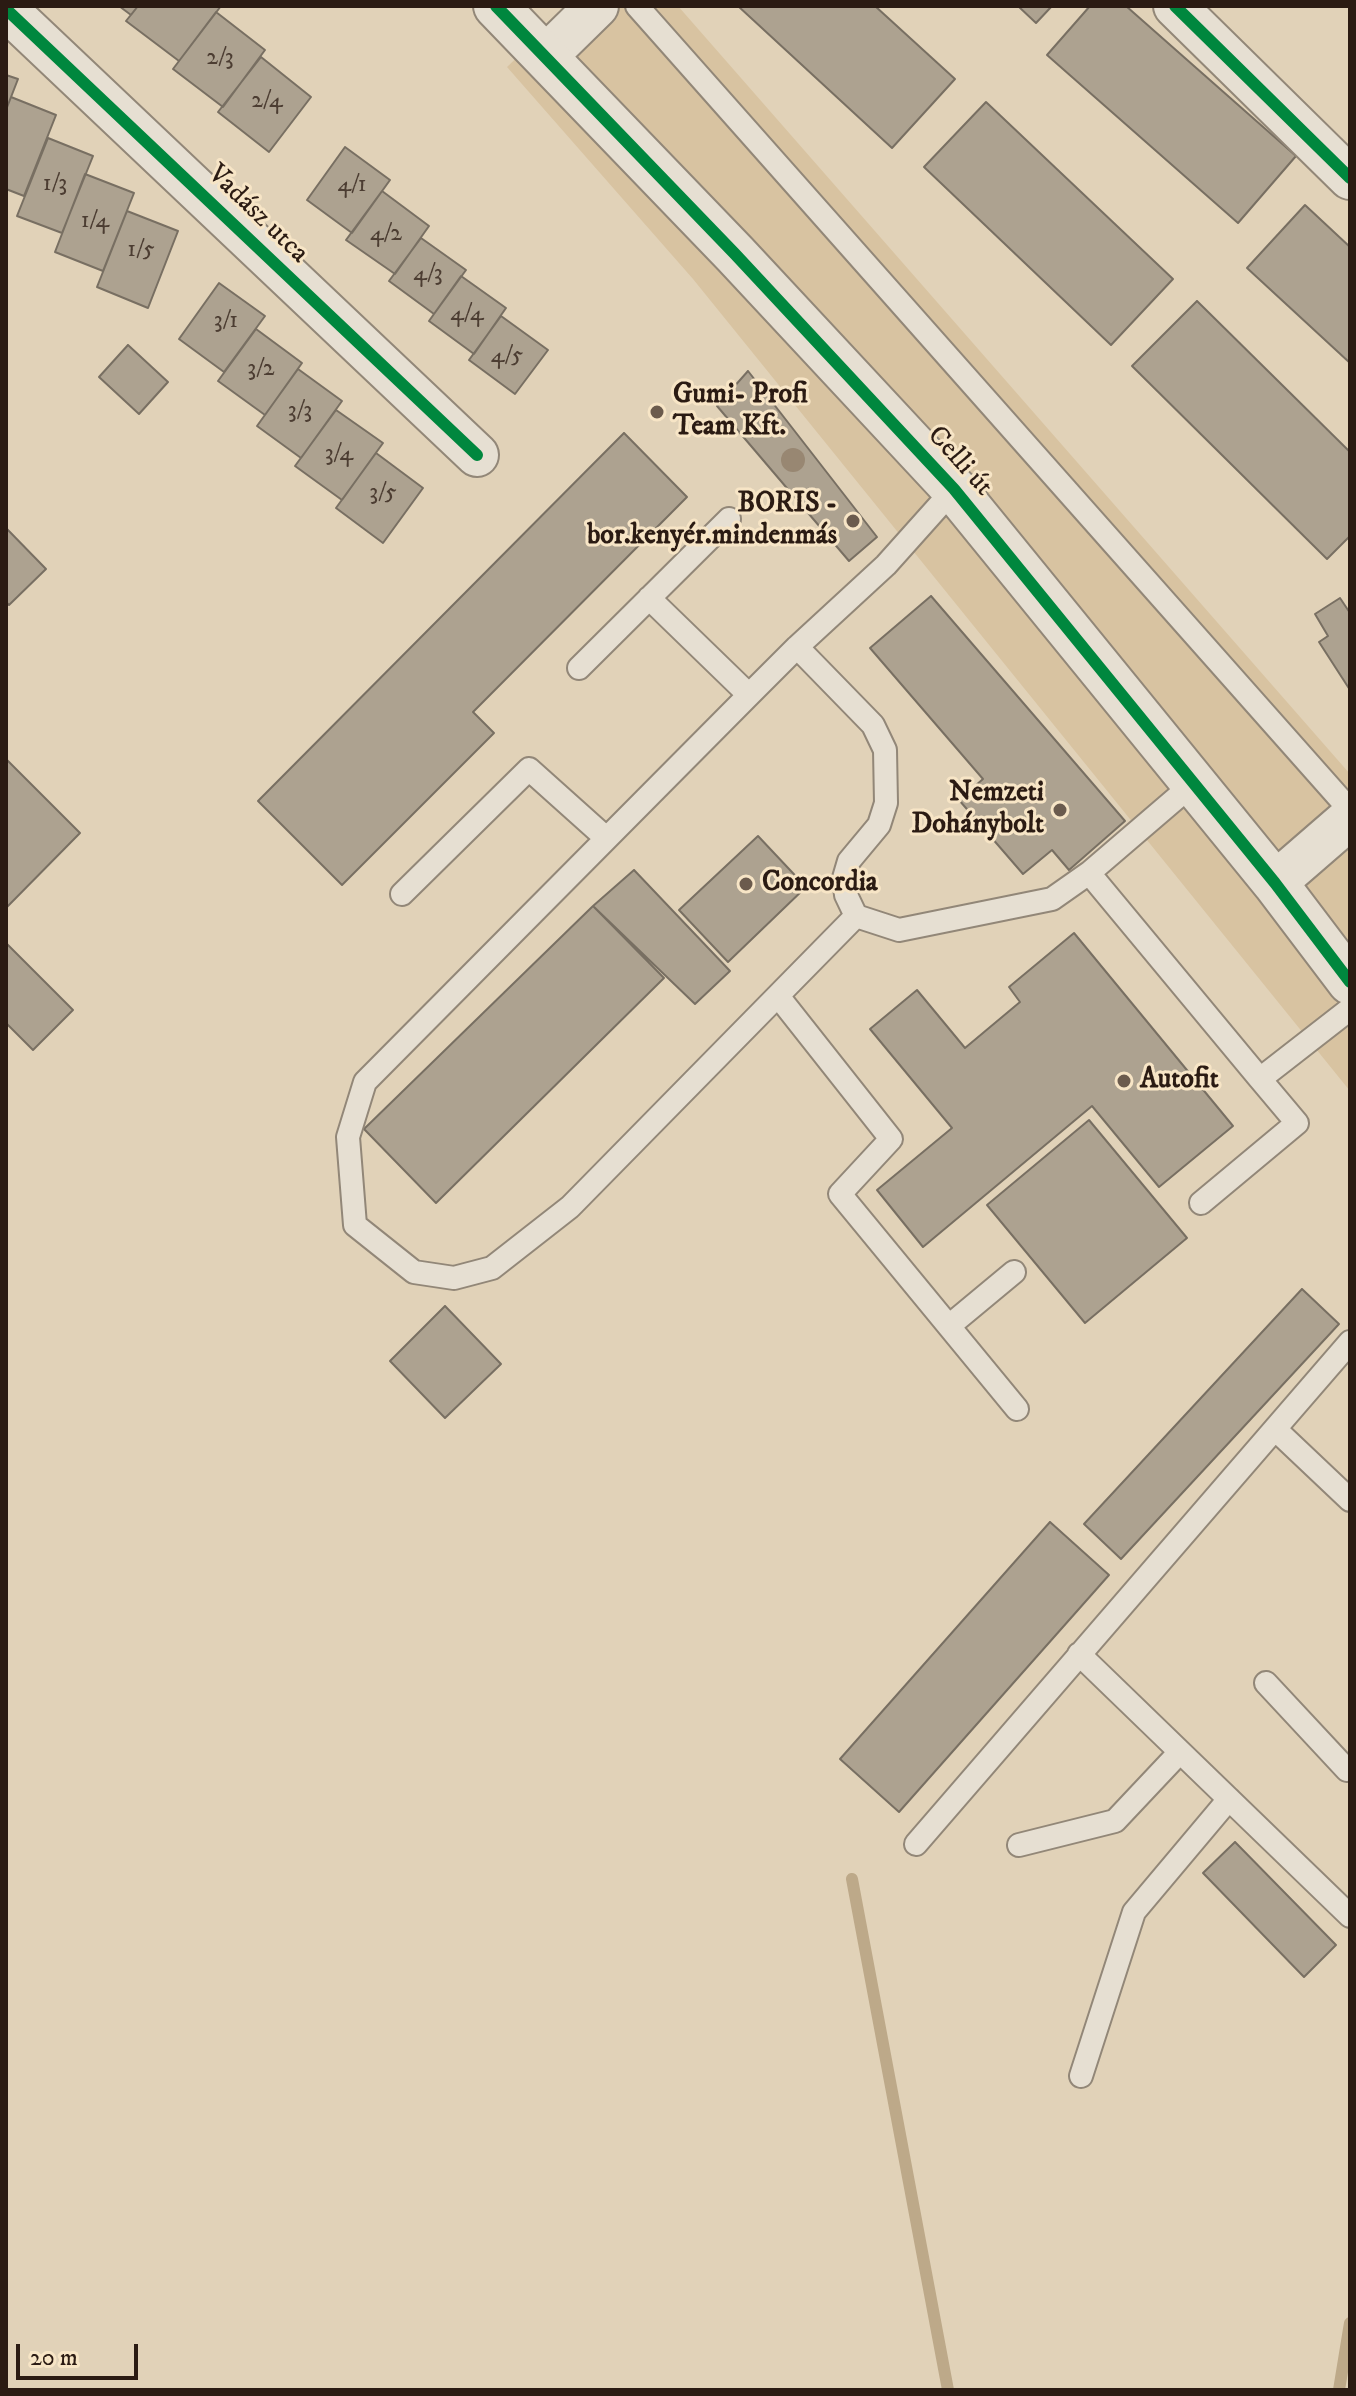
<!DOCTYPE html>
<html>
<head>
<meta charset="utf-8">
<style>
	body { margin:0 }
	#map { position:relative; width:1356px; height:2396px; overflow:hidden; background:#e1d2b8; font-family:"IM FELL DW Pica",serif }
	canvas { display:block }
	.frame { position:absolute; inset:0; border:8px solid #2b1b13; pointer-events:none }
	.scale { position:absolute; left:16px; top:2344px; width:122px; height:36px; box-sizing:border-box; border:4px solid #2b1b13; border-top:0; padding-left:10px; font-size:24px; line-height:28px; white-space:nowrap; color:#2b1b13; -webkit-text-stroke:6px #f7e5c6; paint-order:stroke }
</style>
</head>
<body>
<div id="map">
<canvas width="1356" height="2396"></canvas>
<div class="frame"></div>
<div class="scale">20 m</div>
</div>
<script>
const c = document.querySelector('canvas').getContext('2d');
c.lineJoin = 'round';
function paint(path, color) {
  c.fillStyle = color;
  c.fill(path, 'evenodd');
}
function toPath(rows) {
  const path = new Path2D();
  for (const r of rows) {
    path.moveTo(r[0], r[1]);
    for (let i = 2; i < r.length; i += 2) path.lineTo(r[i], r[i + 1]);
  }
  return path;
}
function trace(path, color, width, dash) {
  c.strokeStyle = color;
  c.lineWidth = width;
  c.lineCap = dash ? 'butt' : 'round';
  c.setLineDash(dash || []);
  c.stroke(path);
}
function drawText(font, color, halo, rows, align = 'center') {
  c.font = font + ' "IM FELL DW Pica",serif';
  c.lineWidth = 6;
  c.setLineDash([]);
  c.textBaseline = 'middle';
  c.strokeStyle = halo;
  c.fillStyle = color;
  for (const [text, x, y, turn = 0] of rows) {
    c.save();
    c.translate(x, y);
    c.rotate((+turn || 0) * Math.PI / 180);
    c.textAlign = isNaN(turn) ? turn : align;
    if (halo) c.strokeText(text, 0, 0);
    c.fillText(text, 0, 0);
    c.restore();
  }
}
paint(toPath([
	[571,6,678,6,1350,774,1350,1091,693,279,507,67]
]), '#d8c3a1');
trace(toPath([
	[852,1879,948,2390],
	[1339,2390,1350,2323]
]), '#bda989', 12);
const building = toPath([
	[119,6,138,6,131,15,119,6],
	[138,6,221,6,179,61,126,21,138,6],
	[738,6,875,6,955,79,892,148,738,6],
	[1018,6,1052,6,1036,23,1018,6],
	[1090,6,1126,6,1296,156,1238,223,1047,55,1090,6],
	[216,12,265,50,223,107,173,69,216,12],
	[261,57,311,97,269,152,218,112,261,57],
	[6,75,18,79,6,110,6,75],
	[11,97,56,115,24,196,6,189,6,110,11,97],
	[986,102,1173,279,1111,345,924,167,986,102],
	[48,138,93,156,62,233,17,216,48,138],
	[345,147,390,180,352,233,307,200,345,147],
	[85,174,134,193,103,271,55,252,85,174],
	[382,191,429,226,395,274,346,240,382,191],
	[1305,205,1350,247,1350,363,1247,268,1305,205],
	[127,211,178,231,148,308,97,287,127,211],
	[421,238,466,270,434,314,389,281,421,238],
	[461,276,506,308,474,354,429,321,461,276],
	[219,283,265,316,224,372,179,339,219,283],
	[1197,301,1350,452,1350,536,1327,559,1132,366,1197,301],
	[501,316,548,350,515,394,469,360,501,316],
	[256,329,302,363,265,415,218,381,256,329],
	[128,345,168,382,139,414,99,377,128,345],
	[298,369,342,401,301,458,257,426,298,369],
	[748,371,877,537,849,561,717,406,748,371],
	[336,410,383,443,342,500,295,466,336,410],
	[624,433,687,497,473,712,494,733,342,885,258,801,624,433],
	[376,453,423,488,383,543,336,508,376,453],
	[6,528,46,569,9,605,6,602,6,528],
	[931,596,1125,821,1069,870,1052,850,1023,874,959,800,983,779,870,648,931,596],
	[1340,598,1350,613,1350,690,1319,642,1328,636,1315,614,1340,598],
	[6,759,80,833,6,908,6,759],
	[758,836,806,887,728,962,679,910,758,836],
	[634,870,730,971,695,1004,593,906,634,870],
	[593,906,664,978,436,1203,364,1129,593,906],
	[1074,933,1233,1126,1159,1187,1092,1106,923,1247,877,1190,952,1128,870,1029,917,990,965,1048,1020,1002,1009,987,1074,933],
	[6,943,73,1010,33,1050,6,1023,6,943],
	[1089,1120,1187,1238,1085,1323,987,1205,1089,1120],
	[1302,1289,1339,1324,1121,1559,1084,1524,1302,1289],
	[445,1306,501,1364,445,1418,390,1361,445,1306],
	[1050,1522,1109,1575,899,1812,840,1759,1050,1522],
	[1235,1842,1336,1945,1304,1977,1203,1873,1235,1842]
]);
paint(building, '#ada290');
trace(building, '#786f62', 2);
const service = toPath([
	[637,6,1350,810],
	[649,598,749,695],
	[797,647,873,725,885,750,886,803,879,825,849,861,844,878,846,895,856,916,570,1207,492,1268,454,1278,414,1272,355,1225,348,1137,365,1082,749,695,797,647,886,565,954,489],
	[579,668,729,519],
	[1089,873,1194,783],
	[402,894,529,769,606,838],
	[856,916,899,930,1052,899,1089,873,1260,1079,1350,1009],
	[778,996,891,1139,840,1194,1017,1409],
	[1201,1203,1297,1123,1260,1079],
	[949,1326,1014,1272],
	[1275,1429,1350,1500],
	[1079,1654,1350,1916],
	[1266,1683,1347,1770,1350,1767],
	[916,1844,1350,1342],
	[1019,1845,1115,1821,1180,1752],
	[1081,2076,1134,1912,1229,1799]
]);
const minor = toPath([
	[1175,6,1350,178],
	[6,9,477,455],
	[546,56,597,6],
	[1275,883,1350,818]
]);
const tertiary = toPath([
	[496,6,735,254,954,489,1275,883,1350,982]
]);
trace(service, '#928778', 26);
trace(minor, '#928778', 46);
trace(tertiary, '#928778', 48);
trace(service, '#e6dfd2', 22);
trace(minor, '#e6dfd2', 42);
trace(tertiary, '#e6dfd2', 44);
trace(toPath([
	[496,6,735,254,954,489,1275,883,1350,982],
	[1175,6,1350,178],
	[6,9,477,455]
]), '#00873e', 12);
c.fillStyle = '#988772';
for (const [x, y] of [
	[793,460]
]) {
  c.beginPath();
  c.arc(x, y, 12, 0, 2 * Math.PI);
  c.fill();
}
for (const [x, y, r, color] of [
	[657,412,8,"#6b5b4d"],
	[853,521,8,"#6b5b4d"],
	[1060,810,8,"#6b5b4d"],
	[746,884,8,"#6b5b4d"],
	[1124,1081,8,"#6b5b4d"]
]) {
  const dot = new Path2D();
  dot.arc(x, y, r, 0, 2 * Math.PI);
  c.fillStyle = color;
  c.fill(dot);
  trace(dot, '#f7e5c6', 3);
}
drawText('24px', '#4c3d32', null, [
	["2/3",220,59],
	["2/4",267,102],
	["1/3",55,185],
	["4/1",352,186],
	["1/4",95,222],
	["4/2",386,235],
	["1/5",141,251],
	["4/3",428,275],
	["4/4",467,315],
	["3/1",226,322],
	["4/5",507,357],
	["3/2",261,370],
	["3/3",300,412],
	["3/4",339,455],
	["3/5",383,494]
]);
drawText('28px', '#2b1b13', '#f7e5c6', [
	["Vadász utca",257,215,44],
	["Celli út",959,462,48]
]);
drawText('bold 28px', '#2b1b13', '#f7e5c6', [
	["Gumi- Profi",673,396],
	["Team Kft.",673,428],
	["BORIS -",837,505,"right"],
	["bor.kenyér.mindenmás",837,537,"right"],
	["Nemzeti",1044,794,"right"],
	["Dohánybolt",1044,826,"right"],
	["Concordia",762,884],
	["Autofit",1140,1081]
], 'left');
</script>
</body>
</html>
